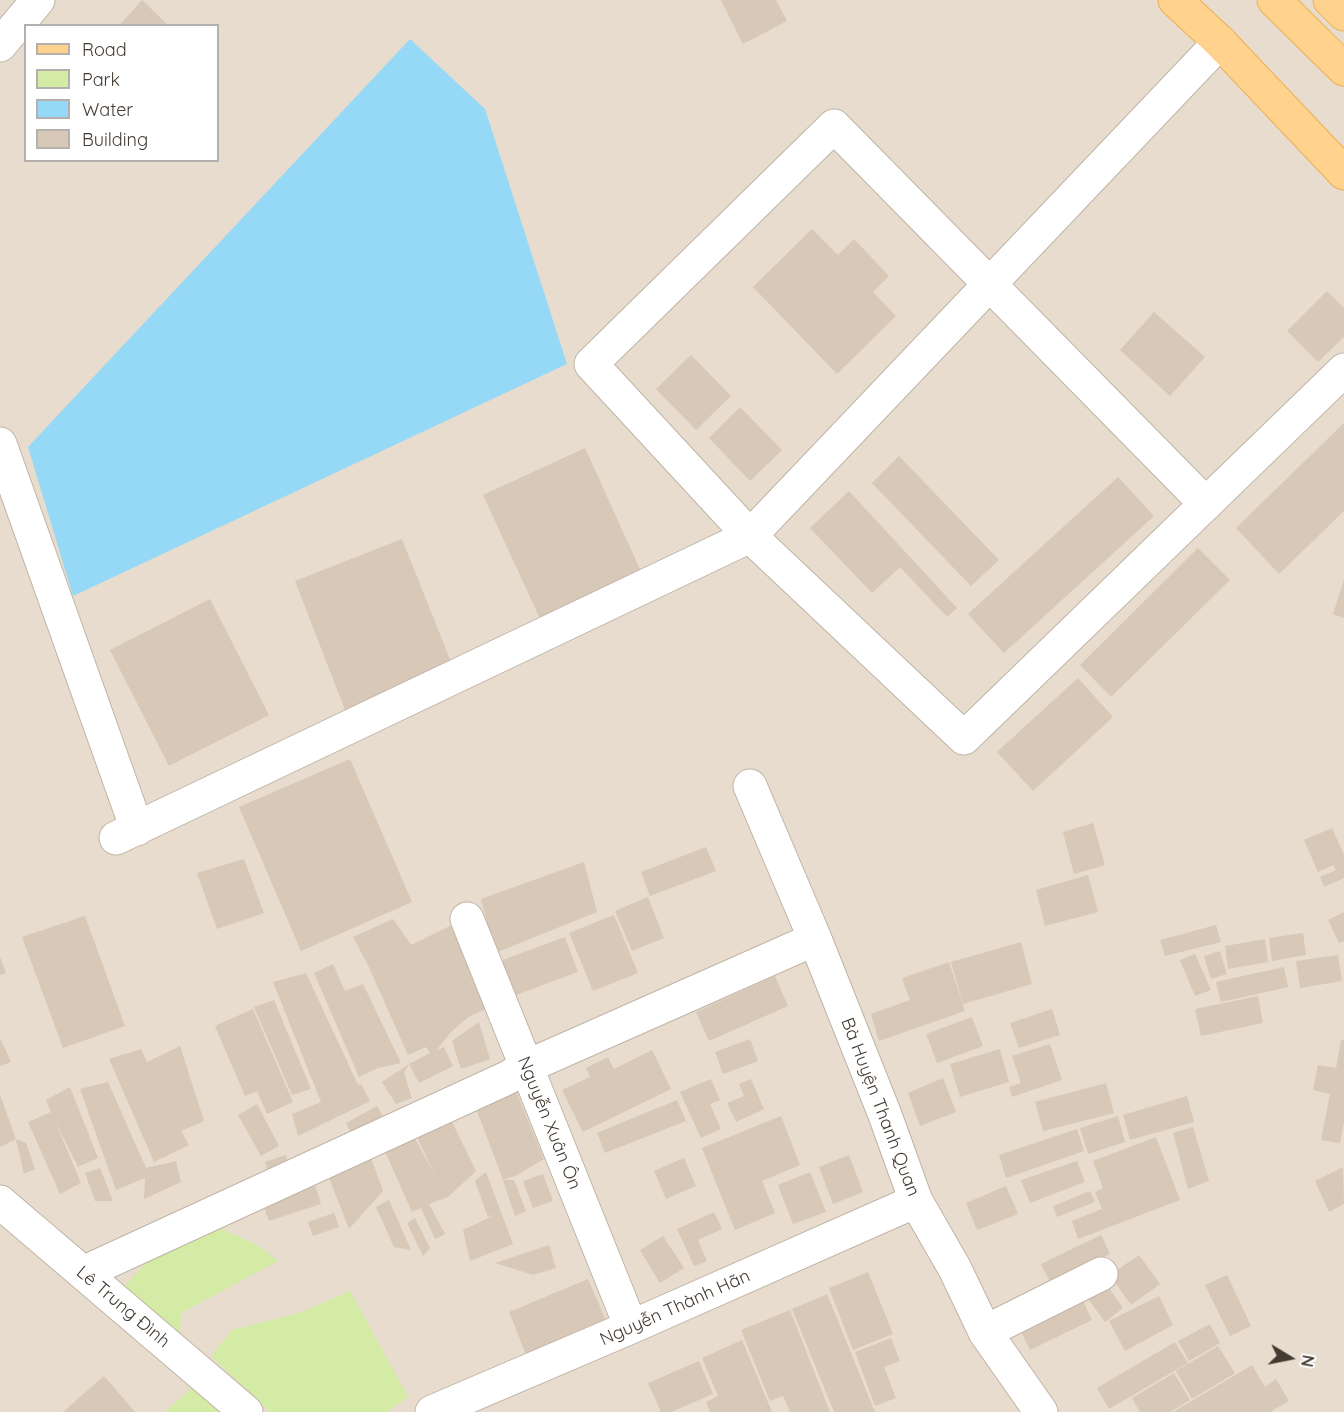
<!DOCTYPE html>
<html>
<head>
<meta charset="utf-8">
<style>
	body { margin:0 }
	#map { position:relative; width:1344px; height:1412px; overflow:hidden; background:#f2ebe1; font-family:Quicksand,sans-serif }
	canvas { display:block }
	.legend { position:absolute; left:24px; top:24px; width:195px; height:138px; box-sizing:border-box; background:#fff; border:2px solid #b4b0ad; margin:0; padding:8px 10px; list-style:none; font-size:18px; color:#433a31 }
	.legend li { display:flex; align-items:center; gap:12px; height:30px }
	.legend b { width:30px; border:2px solid #b4b0ad }
	.north { position:absolute; left:1260px; top:1328px; width:60px; height:60px; -webkit-text-stroke:4px #fff; paint-order:stroke; rotate:100deg; font-size:16px; font-weight:700; line-height:24px; text-align:center; color:#433a31 }
	.north::after { content:''; display:block; margin:auto; width:21px; height:27px; background:#433a31; clip-path:polygon(50% 0,100% 100%,50% 72%,0 100%) }
</style>
</head>
<body>
<div id="map">
<canvas width="1344" height="1412"></canvas>
<ul class="legend">
<li><b style="height:8px;background:#ffd28d"></b>Road</li>
<li><b style="height:16px;background:#d3eba5"></b>Park</li>
<li><b style="height:16px;background:#96d9f6"></b>Water</li>
<li><b style="height:16px;background:#d8c8b8"></b>Building</li>
</ul>
<div class="north">N</div>
</div>
<script>
const c = document.querySelector('canvas').getContext('2d');
c.lineJoin = 'round';
function paint(path, color) {
  c.fillStyle = color;
  c.fill(path, 'evenodd');
}
function toPath(rows) {
  const path = new Path2D();
  for (const r of rows) {
    path.moveTo(r[0], r[1]);
    for (let i = 2; i < r.length; i += 2) path.lineTo(r[i], r[i + 1]);
  }
  return path;
}
function trace(path, color, width, dash) {
  c.strokeStyle = color;
  c.lineWidth = width;
  c.lineCap = dash ? 'butt' : 'round';
  c.setLineDash(dash || []);
  c.stroke(path);
}
function drawText(font, color, halo, rows, align = 'center') {
  c.font = font + ' Quicksand,sans-serif';
  c.lineWidth = 4.5;
  c.setLineDash([]);
  c.textBaseline = 'middle';
  c.strokeStyle = halo;
  c.fillStyle = color;
  for (const [text, x, y, turn = 0] of rows) {
    c.save();
    c.translate(x, y);
    c.rotate((+turn || 0) * Math.PI / 180);
    c.textAlign = isNaN(turn) ? turn : align;
    if (halo) c.strokeText(text, 0, 0);
    c.fillText(text, 0, 0);
    c.restore();
  }
}
paint(toPath([
	[0,0,1344,0,1344,1412,0,1412],
	[26,26,218,26,218,160,26,160]
]), '#e7dcce');
paint(toPath([
	[201,1219,257,1245,278,1261,181,1313,180,1334,123,1288,152,1256],
	[350,1291,408,1397,387,1412,270,1412,211,1356,232,1330,299,1313],
	[197,1383,231,1412,165,1412]
]), '#d3eba5');
paint(toPath([
	[410,39,485,109,567,364,73,596,28,447]
]), '#96d9f6');
paint(toPath([
	[142,0,169,26,119,26],
	[721,0,776,0,787,21,743,44],
	[812,229,838,255,854,239,889,276,873,292,896,316,837,374,753,287],
	[1327,291,1344,308,1344,337,1318,362,1287,331],
	[1154,312,1205,357,1170,396,1120,350],
	[691,355,731,396,696,430,656,389],
	[740,407,782,450,750,481,709,438],
	[1344,423,1344,511,1279,574,1236,528],
	[585,448,643,576,542,623,483,495],
	[899,456,999,560,971,586,872,483],
	[1118,477,1154,516,1004,653,968,614],
	[849,491,957,608,947,617,900,567,872,593,810,528],
	[402,539,455,672,347,715,295,581],
	[1198,548,1230,580,1111,697,1080,665],
	[1344,580,1344,618,1333,614],
	[210,599,269,715,169,766,110,650],
	[1078,678,1113,717,1033,791,997,752],
	[350,759,412,902,301,951,239,807],
	[1093,823,1105,865,1074,874,1063,832],
	[1332,828,1344,855,1344,878,1324,887,1320,877,1336,870,1333,865,1318,872,1304,840],
	[706,847,716,871,650,896,641,872],
	[244,859,264,913,217,929,197,873],
	[584,862,597,912,495,953,481,899],
	[1088,875,1098,912,1045,926,1036,890],
	[648,897,664,938,632,951,615,911],
	[1344,912,1344,941,1339,943,1328,920],
	[614,915,638,973,593,991,569,933],
	[85,916,125,1026,63,1048,22,937],
	[393,919,411,945,460,921,496,1005,470,1016,451,1032,436,1051,444,1047,453,1066,419,1083,409,1064,404,1073,412,1098,396,1104,382,1082,409,1064,430,1053,426,1047,408,1055,368,965,353,937],
	[1216,925,1221,942,1165,956,1160,940],
	[1303,933,1306,955,1272,961,1269,938],
	[565,937,578,972,505,999,492,964],
	[1265,939,1268,962,1228,969,1225,946],
	[1021,942,1032,984,963,1004,951,962],
	[1220,951,1227,974,1211,979,1204,956],
	[1195,954,1211,990,1195,996,1180,960],
	[1338,955,1342,981,1300,988,1296,961],
	[0,957,6,973,0,975],
	[949,962,965,1011,879,1041,871,1014,910,1000,902,978],
	[333,964,345,991,363,984,401,1063,378,1068,359,1077,314,973],
	[1284,967,1288,987,1221,1002,1216,982],
	[306,973,358,1085,361,1084,370,1101,298,1136,292,1114,321,1102,273,982],
	[775,976,788,1006,709,1041,696,1012],
	[1258,996,1263,1023,1201,1036,1195,1009],
	[274,1000,311,1089,292,1095,254,1007],
	[253,1009,293,1102,267,1114,257,1091,245,1096,215,1026],
	[1052,1009,1060,1035,1019,1048,1010,1023],
	[972,1017,983,1046,937,1063,926,1034],
	[479,1022,490,1059,461,1069,452,1041],
	[0,1038,11,1062,0,1066],
	[750,1039,758,1061,723,1074,715,1052],
	[1341,1040,1344,1040,1344,1122,1340,1143,1321,1140,1330,1094,1313,1090,1318,1065,1336,1068],
	[1050,1044,1062,1080,1012,1097,1009,1087,1021,1083,1012,1056],
	[180,1046,204,1121,181,1131,189,1145,154,1162,109,1059,141,1049,147,1062],
	[1000,1049,1009,1082,960,1097,950,1064],
	[652,1050,671,1089,583,1132,562,1090,590,1077,586,1068,608,1057,614,1069],
	[943,1078,956,1112,920,1126,908,1093],
	[711,1079,720,1100,710,1104,721,1129,701,1138,680,1092],
	[751,1079,764,1109,736,1122,727,1103,744,1096,739,1084],
	[108,1082,146,1168,176,1161,181,1182,144,1199,145,1178,116,1190,80,1089],
	[1106,1083,1114,1113,1043,1131,1035,1102],
	[513,1084,544,1159,517,1175,503,1180,474,1103],
	[70,1087,98,1158,78,1167,55,1121,81,1183,60,1194,28,1122,51,1112,46,1100],
	[0,1095,16,1139,0,1147],
	[1187,1096,1194,1122,1130,1140,1123,1115],
	[677,1100,686,1121,605,1153,597,1133],
	[257,1104,279,1146,261,1156,238,1115],
	[377,1106,386,1122,354,1139,346,1123],
	[449,1116,476,1171,448,1197,429,1204,445,1234,435,1239,421,1208,412,1212,379,1138,407,1124,436,1177,415,1133],
	[781,1116,800,1165,762,1181,775,1213,735,1230,702,1148],
	[1118,1116,1125,1142,1088,1154,1080,1128],
	[1193,1127,1209,1181,1188,1189,1173,1133],
	[1077,1129,1084,1151,1006,1178,999,1155],
	[1156,1137,1180,1200,1078,1239,1072,1221,1102,1209,1095,1192,1103,1188,1093,1161],
	[16,1139,26,1143,35,1169,24,1174],
	[286,1155,288,1165,268,1172,265,1162],
	[849,1155,863,1192,833,1204,819,1167],
	[371,1158,383,1191,349,1229,328,1175],
	[684,1158,696,1186,666,1199,654,1171],
	[1077,1161,1085,1182,1030,1203,1021,1180],
	[1343,1167,1344,1204,1329,1212,1315,1181],
	[100,1168,113,1201,95,1201,85,1173],
	[486,1172,513,1244,470,1261,463,1230,497,1214,488,1217,475,1181],
	[810,1172,826,1212,793,1224,778,1185],
	[543,1174,553,1201,533,1208,523,1181],
	[503,1180,514,1180,526,1211,515,1216],
	[315,1185,321,1204,269,1221,262,1201],
	[1006,1186,1018,1214,977,1230,966,1203],
	[1090,1191,1095,1202,1057,1217,1053,1206],
	[389,1200,411,1250,394,1247,376,1207],
	[714,1212,722,1229,698,1240,707,1261,694,1266,677,1229],
	[334,1213,339,1227,313,1236,308,1222],
	[415,1218,430,1248,423,1256,407,1223],
	[1101,1235,1110,1254,1050,1282,1041,1264],
	[663,1236,684,1268,660,1283,640,1250],
	[549,1245,556,1268,533,1275,495,1263],
	[1139,1255,1160,1284,1131,1305,1110,1275],
	[868,1272,893,1334,853,1350,829,1288],
	[1227,1275,1251,1326,1230,1336,1205,1285],
	[588,1279,607,1323,527,1357,509,1312],
	[1105,1282,1123,1308,1105,1322,1086,1296],
	[827,1294,875,1412,834,1412,792,1309],
	[1080,1295,1092,1320,1030,1350,1018,1326],
	[1159,1296,1173,1325,1125,1351,1109,1321],
	[790,1310,830,1412,790,1412,783,1396,770,1401,741,1330],
	[1210,1324,1220,1343,1189,1361,1178,1341],
	[891,1338,900,1361,884,1367,896,1398,875,1406,855,1352],
	[742,1340,772,1412,710,1412,706,1402,718,1396,702,1358],
	[1175,1342,1188,1363,1109,1409,1097,1388],
	[1218,1346,1235,1373,1192,1399,1176,1371],
	[699,1361,713,1394,671,1412,661,1412,648,1383],
	[1252,1365,1265,1387,1276,1379,1289,1401,1270,1412,1173,1412],
	[1174,1373,1190,1400,1170,1412,1140,1412,1132,1398],
	[104,1376,135,1412,63,1412]
]), '#d8c8b8');
const minor = toPath([
	[0,45,38,0],
	[0,444,137,829],
	[1206,504,834,126,591,364,750,536,964,738,1344,370],
	[750,786,815,939,885,1115,916,1201,955,1269,985,1332,1041,1412],
	[116,838,750,536,1220,42],
	[467,919,631,1327],
	[0,1202,246,1412],
	[83,1273,507,1078,526,1067,815,939],
	[985,1332,1101,1274],
	[432,1412,631,1327,916,1201]
]);
const major = toPath([
	[1175,0,1220,42,1344,173],
	[1274,0,1344,69],
	[1330,0,1344,14]
]);
trace(minor, '#c0b4a6', 35);
trace(major, '#edae54', 35);
trace(minor, '#fff', 33);
trace(major, '#ffd28d', 33);
drawText('18px', '#433a31', '#fff', [
	["Bà Huyện Thanh Quan",880,1107,69],
	["Nguyễn Xuân Ôn",549,1123,68],
	["Lê Trung Đình",123,1307,40],
	["Nguyễn Thành Hãn",675,1308,-24]
]);
</script>
</body>
</html>
